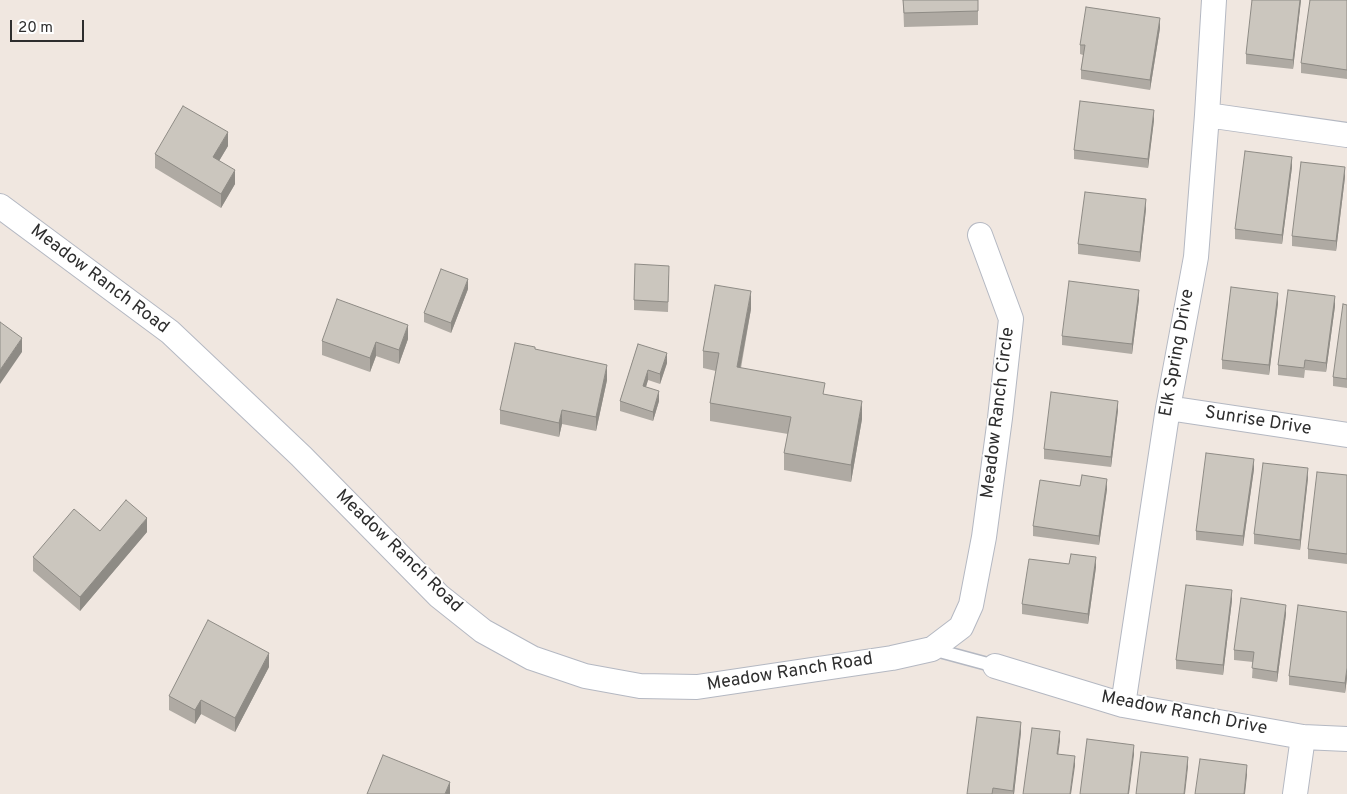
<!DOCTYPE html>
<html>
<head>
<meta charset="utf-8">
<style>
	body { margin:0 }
	#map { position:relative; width:1347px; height:794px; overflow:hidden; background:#f0e7e0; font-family:Overpass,sans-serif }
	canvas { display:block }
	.scale { position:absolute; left:10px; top:20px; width:74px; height:22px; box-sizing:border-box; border:2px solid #2e2e2e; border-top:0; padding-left:6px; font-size:15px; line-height:18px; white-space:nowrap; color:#2e2e2e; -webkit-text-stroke:4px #fff; paint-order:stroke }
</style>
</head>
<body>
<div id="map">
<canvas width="1347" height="794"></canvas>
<div class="scale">20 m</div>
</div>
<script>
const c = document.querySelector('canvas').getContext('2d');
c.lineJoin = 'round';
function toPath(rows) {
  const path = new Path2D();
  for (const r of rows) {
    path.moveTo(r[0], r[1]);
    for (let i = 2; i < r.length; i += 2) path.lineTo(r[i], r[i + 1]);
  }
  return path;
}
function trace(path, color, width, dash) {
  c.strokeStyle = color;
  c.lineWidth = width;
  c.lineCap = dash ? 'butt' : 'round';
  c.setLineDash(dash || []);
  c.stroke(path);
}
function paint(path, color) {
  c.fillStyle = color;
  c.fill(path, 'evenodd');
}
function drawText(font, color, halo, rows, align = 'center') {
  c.font = font + ' Overpass,sans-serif';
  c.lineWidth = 4;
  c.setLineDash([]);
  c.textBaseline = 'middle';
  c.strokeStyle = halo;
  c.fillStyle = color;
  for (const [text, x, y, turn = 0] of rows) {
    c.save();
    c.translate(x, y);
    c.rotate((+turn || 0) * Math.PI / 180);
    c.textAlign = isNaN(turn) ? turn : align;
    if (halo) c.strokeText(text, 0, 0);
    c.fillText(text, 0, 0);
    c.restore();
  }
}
const lane = toPath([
	[932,649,995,666]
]);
const street = toPath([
	[1207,115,1347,135],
	[0,206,170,332,301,456,439,596,483,631,532,658,585,676,640,686,697,687,892,658,932,649,961,627,971,605,984,537,1000,418,1011,319,980,235],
	[1168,408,1347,435],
	[995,666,1123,705,1303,737,1347,739],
	[1123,705,1168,408,1196,257,1207,115,1214,0],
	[1295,794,1303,737]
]);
trace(lane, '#b4b8c2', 15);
trace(street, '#b4b8c2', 26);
trace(lane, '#fff', 12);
trace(street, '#fff', 24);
paint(toPath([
	[903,0,978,0,978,25,904,27],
	[1301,0,1293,69,1246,64,1246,54],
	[1347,0,1347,79,1301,73,1301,63],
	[1160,28,1150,90,1081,79,1081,70,1083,55,1080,54,1080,45],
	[1154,120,1148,168,1074,159,1074,150],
	[228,146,219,161,235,184,221,208,155,168,155,154],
	[1292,167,1282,244,1235,239,1235,229],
	[1345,177,1336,251,1292,246,1292,236],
	[1146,209,1140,262,1078,254,1078,244],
	[669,275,668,312,634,310,634,300],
	[468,289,451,333,424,322,424,313],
	[1139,299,1132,354,1062,345,1062,336],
	[1278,303,1269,375,1222,369,1222,360],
	[1347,305,1347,388,1333,386,1333,377],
	[1335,306,1326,372,1305,370,1304,378,1278,375,1278,365],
	[751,309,741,368,825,395,862,419,851,482,784,470,784,453,788,434,710,421,710,403,716,371,703,368,703,351],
	[408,339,399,364,376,356,370,372,322,355,322,341],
	[638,344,667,363,660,384,648,380,646,387,659,401,653,421,620,411,620,401],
	[535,349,607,380,596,431,562,424,559,437,500,424,500,410],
	[1118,410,1111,467,1044,459,1044,449],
	[1254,469,1243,546,1196,540,1196,531],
	[1347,475,1347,564,1308,559,1308,549],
	[1308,478,1300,550,1254,544,1254,534],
	[1080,486,1107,489,1099,545,1033,536,1033,526],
	[147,532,80,611,33,571,33,557],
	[1069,564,1096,567,1088,624,1022,614,1022,604],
	[1232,600,1223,675,1176,669,1176,660],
	[1347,612,1347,678,1345,693,1289,685,1289,676],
	[1286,614,1277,682,1252,678,1253,662,1234,660,1234,650],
	[269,667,235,732,201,714,195,724,169,710,169,696],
	[1021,732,1014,794,967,794]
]), '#afaaa3');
paint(toPath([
	[1300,0,1301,0,1293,69,1293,60],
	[1160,18,1160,28,1150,90,1150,80],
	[1154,110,1154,120,1148,168,1148,159],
	[228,132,228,146,213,171,213,157],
	[1292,157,1292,167,1282,244,1282,235],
	[1345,167,1345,177,1336,251,1336,241],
	[235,170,235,184,221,208,221,194],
	[1146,199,1146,209,1140,262,1140,252],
	[468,279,468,289,451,333,451,323],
	[1139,290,1139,299,1132,354,1132,344],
	[751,291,751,309,737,385,737,367],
	[1278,293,1278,303,1269,375,1269,365],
	[1335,296,1335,306,1326,372,1326,363],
	[408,325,408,339,399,364,399,350],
	[22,338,22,352,0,384,0,370],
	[376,342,376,356,370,372,370,358],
	[667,353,667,363,660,384,660,374],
	[607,365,607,380,596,431,596,417],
	[648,370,648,380,643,396,643,386],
	[659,391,659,401,653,421,653,412],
	[862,401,862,419,851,482,851,465],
	[1118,401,1118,410,1111,467,1111,457],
	[562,410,562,424,559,437,559,423],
	[1254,459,1254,469,1243,546,1243,536],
	[1308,468,1308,478,1300,550,1300,540],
	[1107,479,1107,489,1099,545,1099,536],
	[147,518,147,532,80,611,80,597],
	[1096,557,1096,567,1088,624,1088,614],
	[1232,590,1232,600,1223,675,1223,665],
	[1286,605,1286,614,1277,682,1277,672],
	[269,653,269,667,235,732,235,718],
	[1347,668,1347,678,1345,693,1345,683],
	[201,700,201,714,195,724,195,710],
	[1021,722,1021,732,1014,794,1013,794],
	[1060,731,1060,741,1057,763,1057,754],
	[1134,745,1134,755,1129,794,1128,794],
	[1075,756,1075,766,1071,794,1070,794],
	[1188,757,1188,767,1185,794,1184,794],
	[1247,765,1247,775,1245,794,1244,794],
	[450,782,450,794,445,794]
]), '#8e8b85');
const building = toPath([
	[903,0,978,0,978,11,904,13,903,0],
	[1252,0,1300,0,1293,60,1246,54,1252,0],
	[1310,0,1347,0,1347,70,1301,63,1310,0],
	[1086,7,1160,18,1150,80,1081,70,1085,45,1080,45,1086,7],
	[1080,101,1154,110,1148,159,1074,150,1080,101],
	[183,106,228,132,213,157,235,170,221,194,155,154,183,106],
	[1245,151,1292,157,1282,235,1235,229,1245,151],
	[1301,162,1345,167,1336,241,1292,236,1301,162],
	[1085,192,1146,199,1140,252,1078,244,1085,192],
	[635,264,669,266,668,302,634,300,635,264],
	[441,269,468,279,451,323,424,313,441,269],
	[1069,281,1139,290,1132,344,1062,336,1069,281],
	[715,285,751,291,737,367,825,383,823,394,862,401,851,465,784,453,791,417,710,403,719,353,703,351,715,285],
	[1231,287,1278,293,1269,365,1222,360,1231,287],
	[1288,290,1335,296,1326,363,1305,360,1304,368,1278,365,1288,290],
	[337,299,408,325,399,350,376,342,370,358,322,341,337,299],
	[1343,304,1347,305,1347,379,1333,377,1343,304],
	[0,322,22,338,0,370,0,322],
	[515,343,535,347,535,349,607,365,596,417,562,410,559,423,500,410,515,343],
	[638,344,667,353,660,374,648,370,643,386,659,391,653,412,620,401,638,344],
	[1051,392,1118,401,1111,457,1044,449,1051,392],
	[1206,453,1254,459,1243,536,1196,531,1206,453],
	[1263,463,1308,468,1300,540,1254,534,1263,463],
	[1317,472,1347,475,1347,554,1308,549,1317,472],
	[1082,475,1107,479,1099,536,1033,526,1040,480,1080,486,1082,475],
	[126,500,147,518,80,597,33,557,74,509,100,531,126,500],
	[1071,554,1096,557,1088,614,1022,604,1029,559,1069,564,1071,554],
	[1186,585,1232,590,1223,665,1176,660,1186,585],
	[1241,598,1286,605,1277,672,1252,668,1254,652,1234,650,1241,598],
	[1298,605,1347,612,1347,668,1345,683,1289,676,1298,605],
	[208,620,269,653,235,718,201,700,195,710,169,696,208,620],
	[977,717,1021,722,1013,791,993,788,992,794,967,794,977,717],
	[1032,728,1060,731,1057,754,1075,756,1070,794,1023,794,1032,728],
	[1087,739,1134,745,1128,794,1080,794,1087,739],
	[1141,752,1188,757,1184,794,1136,794,1141,752],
	[383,755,450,782,445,794,367,794,383,755],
	[1200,759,1247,765,1244,794,1195,794,1200,759]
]);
paint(building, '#cbc6be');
trace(building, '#8e8b85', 1);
drawText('18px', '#2e2e2e', '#fff', [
	["Meadow Ranch Road",99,280,37],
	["Elk Spring Drive",1178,353,-80],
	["Meadow Ranch Circle",999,413,-83],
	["Sunrise Drive",1258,422,9],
	["Meadow Ranch Road",398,552,44],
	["Meadow Ranch Road",790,673,-9],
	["Meadow Ranch Drive",1184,714,11]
]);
</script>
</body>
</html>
